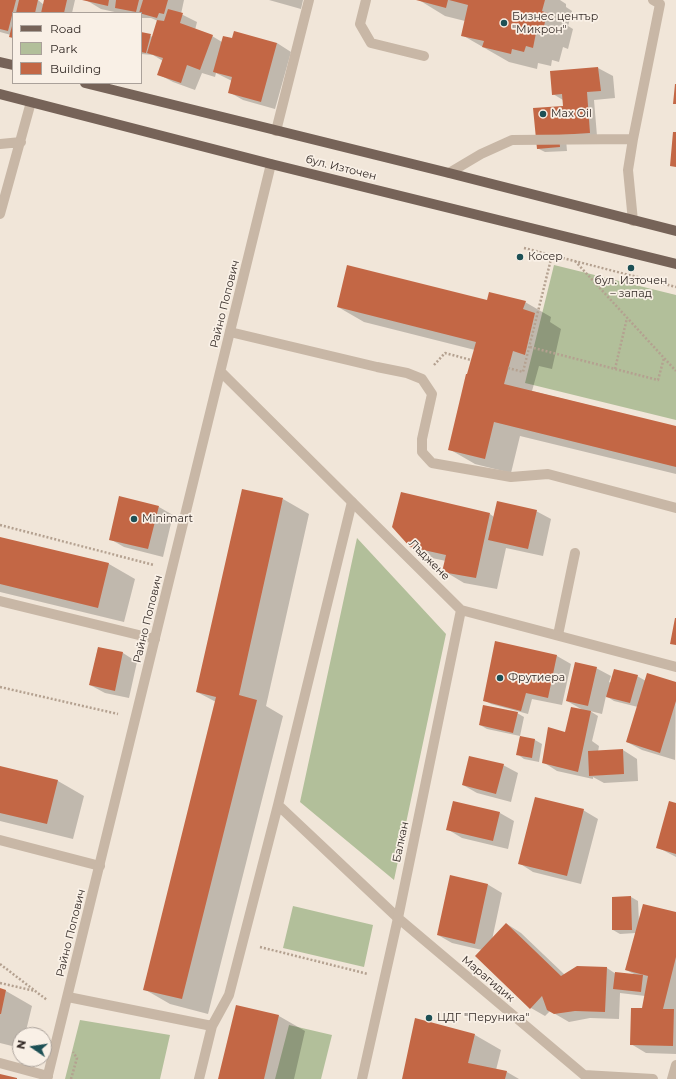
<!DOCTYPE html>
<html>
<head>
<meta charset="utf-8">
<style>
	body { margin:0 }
	#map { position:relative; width:676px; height:1079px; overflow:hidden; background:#f1e6d9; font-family:Montserrat,sans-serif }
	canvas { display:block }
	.legend { position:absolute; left:12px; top:12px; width:130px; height:72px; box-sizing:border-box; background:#f9f0e6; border:1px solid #aaa19a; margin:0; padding:5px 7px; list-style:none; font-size:12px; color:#342b27 }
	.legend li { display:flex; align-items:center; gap:8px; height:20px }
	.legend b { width:20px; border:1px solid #aaa19a }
	.north { position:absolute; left:12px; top:1027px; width:40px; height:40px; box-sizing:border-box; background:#f9f0e6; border:1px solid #aaa19a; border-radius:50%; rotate:283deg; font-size:11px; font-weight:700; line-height:16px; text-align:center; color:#342b27 }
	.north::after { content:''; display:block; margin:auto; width:14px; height:18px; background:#1d5055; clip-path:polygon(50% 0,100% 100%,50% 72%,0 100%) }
</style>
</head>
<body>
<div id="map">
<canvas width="676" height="1079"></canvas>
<ul class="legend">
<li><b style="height:5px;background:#766358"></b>Road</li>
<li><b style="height:11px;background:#b2bf9a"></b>Park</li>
<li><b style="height:11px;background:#c36745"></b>Building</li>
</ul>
<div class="north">N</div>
</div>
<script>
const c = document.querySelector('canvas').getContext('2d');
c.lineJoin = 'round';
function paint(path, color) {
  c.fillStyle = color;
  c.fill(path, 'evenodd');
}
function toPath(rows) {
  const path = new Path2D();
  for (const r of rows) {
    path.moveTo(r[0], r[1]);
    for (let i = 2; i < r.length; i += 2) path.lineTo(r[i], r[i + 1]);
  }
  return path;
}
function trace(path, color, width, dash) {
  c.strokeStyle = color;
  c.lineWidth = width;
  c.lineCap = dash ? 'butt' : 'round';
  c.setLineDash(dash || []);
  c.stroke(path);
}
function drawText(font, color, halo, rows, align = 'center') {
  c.font = font + ' Montserrat,sans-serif';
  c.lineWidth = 3.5;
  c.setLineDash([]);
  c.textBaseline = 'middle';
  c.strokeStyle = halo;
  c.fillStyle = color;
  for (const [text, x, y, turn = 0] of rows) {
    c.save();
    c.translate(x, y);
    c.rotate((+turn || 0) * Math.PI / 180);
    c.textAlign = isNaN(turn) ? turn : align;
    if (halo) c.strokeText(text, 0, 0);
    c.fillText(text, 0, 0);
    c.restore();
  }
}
paint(toPath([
	[554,265,676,295,676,420,525,383],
	[357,538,446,634,394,880,300,802],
	[293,906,373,925,364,967,283,948],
	[80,1020,170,1035,160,1079,65,1079],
	[289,1025,332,1035,321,1079,275,1079]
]), '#b2bf9a');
paint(toPath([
	[0,0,38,0,44,5,45,0,75,0,72,13,13,13,13,38,11,35,0,32],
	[86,0,184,0,181,14,197,22,195,30,212,36,222,42,277,43,291,52,275,109,243,100,229,92,232,81,216,73,215,77,202,73,195,90,173,82,158,74,163,61,153,55,141,54,141,33,153,37,158,21,151,18,141,18,141,13,119,13,101,9],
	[269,0,303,0,301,9],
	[419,0,560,0,566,4,566,7,572,11,568,26,573,29,568,49,563,47,559,62,552,60,551,66,538,63,537,69,509,62,462,35,465,21,445,16],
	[598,68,613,76,615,98,594,100,597,136,566,139,567,151,545,152,537,148,564,107,563,100,553,94,551,72],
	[487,302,525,302,551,317,550,322,561,329,552,369,539,366,532,391,676,427,676,474,520,436,511,473,475,464,449,449,475,350,364,322,338,307],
	[283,499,309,514,266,706,283,716,208,1014,170,1004,144,989,216,702,197,692],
	[159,507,173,515,163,557,124,547,110,539],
	[536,511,551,519,543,556,506,548,497,589,464,583,444,571,446,561,432,558,410,546,490,514,494,517],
	[0,538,109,564,135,579,124,622,0,592],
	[496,642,557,656,571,664,562,705,532,699,528,714,491,704,484,700],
	[98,648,123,653,137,662,129,698,105,693,90,685],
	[596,668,611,676,609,682,611,683,637,676,646,681,676,683,675,760,642,750,627,742,638,707,614,701,606,696,602,714,590,711,598,716,592,741,599,746,598,752,623,750,637,759,638,781,604,783,593,777,593,779,557,771,543,762,583,710,567,701],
	[517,713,524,717,520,736,487,729,480,725],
	[520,737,535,740,542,744,539,762,524,759,517,754],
	[503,765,518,773,511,802,477,793,463,785],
	[0,767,58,781,84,796,73,839,0,821],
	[676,804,676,857,657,847],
	[583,810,598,819,581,884,533,872,519,863],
	[500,813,514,821,508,849,462,838,447,829],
	[487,884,502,893,492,940,507,924,521,933,565,975,607,968,616,974,636,975,626,970,636,933,620,934,613,930,631,897,638,901,639,923,676,913,676,1054,646,1053,631,1044,643,1009,645,996,620,993,619,1019,590,1018,569,1022,550,1011,545,1016,531,1008,482,950,452,943,438,935],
	[0,989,6,991,32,1006,25,1035,20,1035,20,1048,0,1043],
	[237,1006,279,1016,305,1031,294,1079,219,1079],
	[475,1035,501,1050,496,1070,507,1072,519,1079,403,1079]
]), '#0003');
paint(toPath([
	[0,0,16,0,8,31,0,29],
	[19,0,38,0,35,13,16,13],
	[44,0,67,0,64,13,41,13],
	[82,0,109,0,108,6],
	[116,0,139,0,136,12,115,8],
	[143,0,168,0,164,14,159,13,157,18,139,13],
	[416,0,448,0,446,8],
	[449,0,545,0,542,11,547,13,542,35,536,33,533,48,526,46,524,52,512,49,511,54,482,47,484,41,461,36,468,5],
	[168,9,183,13,180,23,213,35,200,70,187,65,181,83,157,75,163,58,147,53,157,20,164,21],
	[12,26,13,26,13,38,9,37],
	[234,31,277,43,261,102,228,93,232,77,213,72,223,36,232,38],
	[141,32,151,34,146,53,141,52],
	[598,67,601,91,587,92,590,133,559,135,560,147,537,149,533,108,563,106,562,94,552,95,550,71],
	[675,84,676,84,676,104,673,104],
	[673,132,676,132,676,167,670,166],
	[347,265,487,300,489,292,526,301,523,309,535,313,525,355,513,351,504,384,676,426,676,467,494,422,485,459,448,450,466,374,467,374,476,342,337,307],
	[242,489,283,498,239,695,257,700,182,999,143,990,216,697,196,692],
	[401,492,490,513,476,578,442,572,446,555,410,547,392,527],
	[119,496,159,506,148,549,109,540],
	[497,501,537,510,528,549,488,540],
	[0,537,109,563,98,608,0,584],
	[675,618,676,618,676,645,670,644],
	[495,641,557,655,548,698,526,693,521,711,483,701],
	[98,647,123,652,115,691,89,685],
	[575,662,597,667,588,706,566,701],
	[614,669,638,675,630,703,606,697],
	[647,673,676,682,676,701,660,753,626,742],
	[483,705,518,712,513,733,479,725],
	[571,707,591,711,578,772,542,763,548,727,565,732],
	[520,736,535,739,532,758,516,755],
	[623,749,624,774,589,776,588,751],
	[469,756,504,764,496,794,462,785],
	[0,766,58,780,47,824,0,813],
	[535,797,584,809,567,876,518,864],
	[453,801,500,812,493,841,446,830],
	[669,801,676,803,676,854,656,848],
	[450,875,488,884,475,944,437,935],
	[631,896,632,930,612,930,612,897],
	[643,904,676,912,676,957,663,1009,674,1009,673,1046,630,1045,631,1008,642,1008,648,976,625,970],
	[506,923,561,976,577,966,607,967,605,1012,575,1011,554,1014,547,1010,542,996,530,1009,475,956],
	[615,972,643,975,641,992,613,989],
	[0,988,6,990,1,1014,0,1014],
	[236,1005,279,1015,264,1079,218,1079],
	[415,1018,475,1034,468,1063,507,1071,505,1079,402,1079],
	[0,1074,17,1078,17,1079,0,1079]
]), '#c36745');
trace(toPath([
	[524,248,676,287],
	[575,261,676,371],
	[530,347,658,380,664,358],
	[434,365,445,353,471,360],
	[508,368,523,372,552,255],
	[615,369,627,318],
	[0,525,154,565],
	[0,687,118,714],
	[260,947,368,974],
	[0,964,47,1000],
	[0,983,35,991],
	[71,1079,77,1058,73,1052]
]), '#b4a190', 2.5, [2, 2]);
trace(toPath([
	[366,0,360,24,371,43,424,56],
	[276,131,309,0],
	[0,144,21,142],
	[449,173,481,154,512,140,633,139],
	[0,214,31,102],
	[633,221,628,170,633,139,660,4,653,0],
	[230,332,377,367,407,373,422,379,432,394,422,439,422,452,432,463,511,477,548,474,676,508],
	[0,601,155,639],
	[558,635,575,553],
	[278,805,398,918],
	[0,840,100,866],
	[68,997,212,1026,199,1079],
	[212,1026,229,995,278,805,352,502],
	[0,1063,48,1076]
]), '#c8b7a6', 10);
trace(toPath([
	[221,372,461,610,676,667],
	[398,918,584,1075,653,1079],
	[47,1079,271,164],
	[362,1079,398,918,461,610],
	[672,1079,676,1065]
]), '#c8b7a6', 10);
trace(toPath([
	[0,62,13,65],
	[85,83,449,173,676,231],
	[0,94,271,164,676,264]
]), '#766358', 10);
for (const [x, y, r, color] of [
	[504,23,4,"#1d5055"],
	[543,114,4,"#1d5055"],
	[520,257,4,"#1d5055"],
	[631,268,4,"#1d5055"],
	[134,519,4,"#1d5055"],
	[500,678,4,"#1d5055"],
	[429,1018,4,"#1d5055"]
]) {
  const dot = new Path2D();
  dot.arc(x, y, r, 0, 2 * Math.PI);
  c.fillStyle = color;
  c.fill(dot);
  trace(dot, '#f9f0e6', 1.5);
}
drawText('11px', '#342b27', '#f9f0e6', [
	["Бизнес център",512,17],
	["\"Микрон\"",512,30],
	["Max Oil",551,114],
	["Косер",528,257],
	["бул. Източен",631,281,"center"],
	["– запад",631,294,"center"],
	["Minimart",142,519],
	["Фрутиера",508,678],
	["ЦДГ \"Перуника\"",437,1018]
], 'left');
drawText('11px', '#342b27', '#f9f0e6', [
	["бул. Източен",341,168,14],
	["Райно Попович",225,304,-76],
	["Лъджене",429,560,45],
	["Райно Попович",148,619,-76],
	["Балкан",401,842,-78],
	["Райно Попович",71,933,-76],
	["Марагидик",488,979,40]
]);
</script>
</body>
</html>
